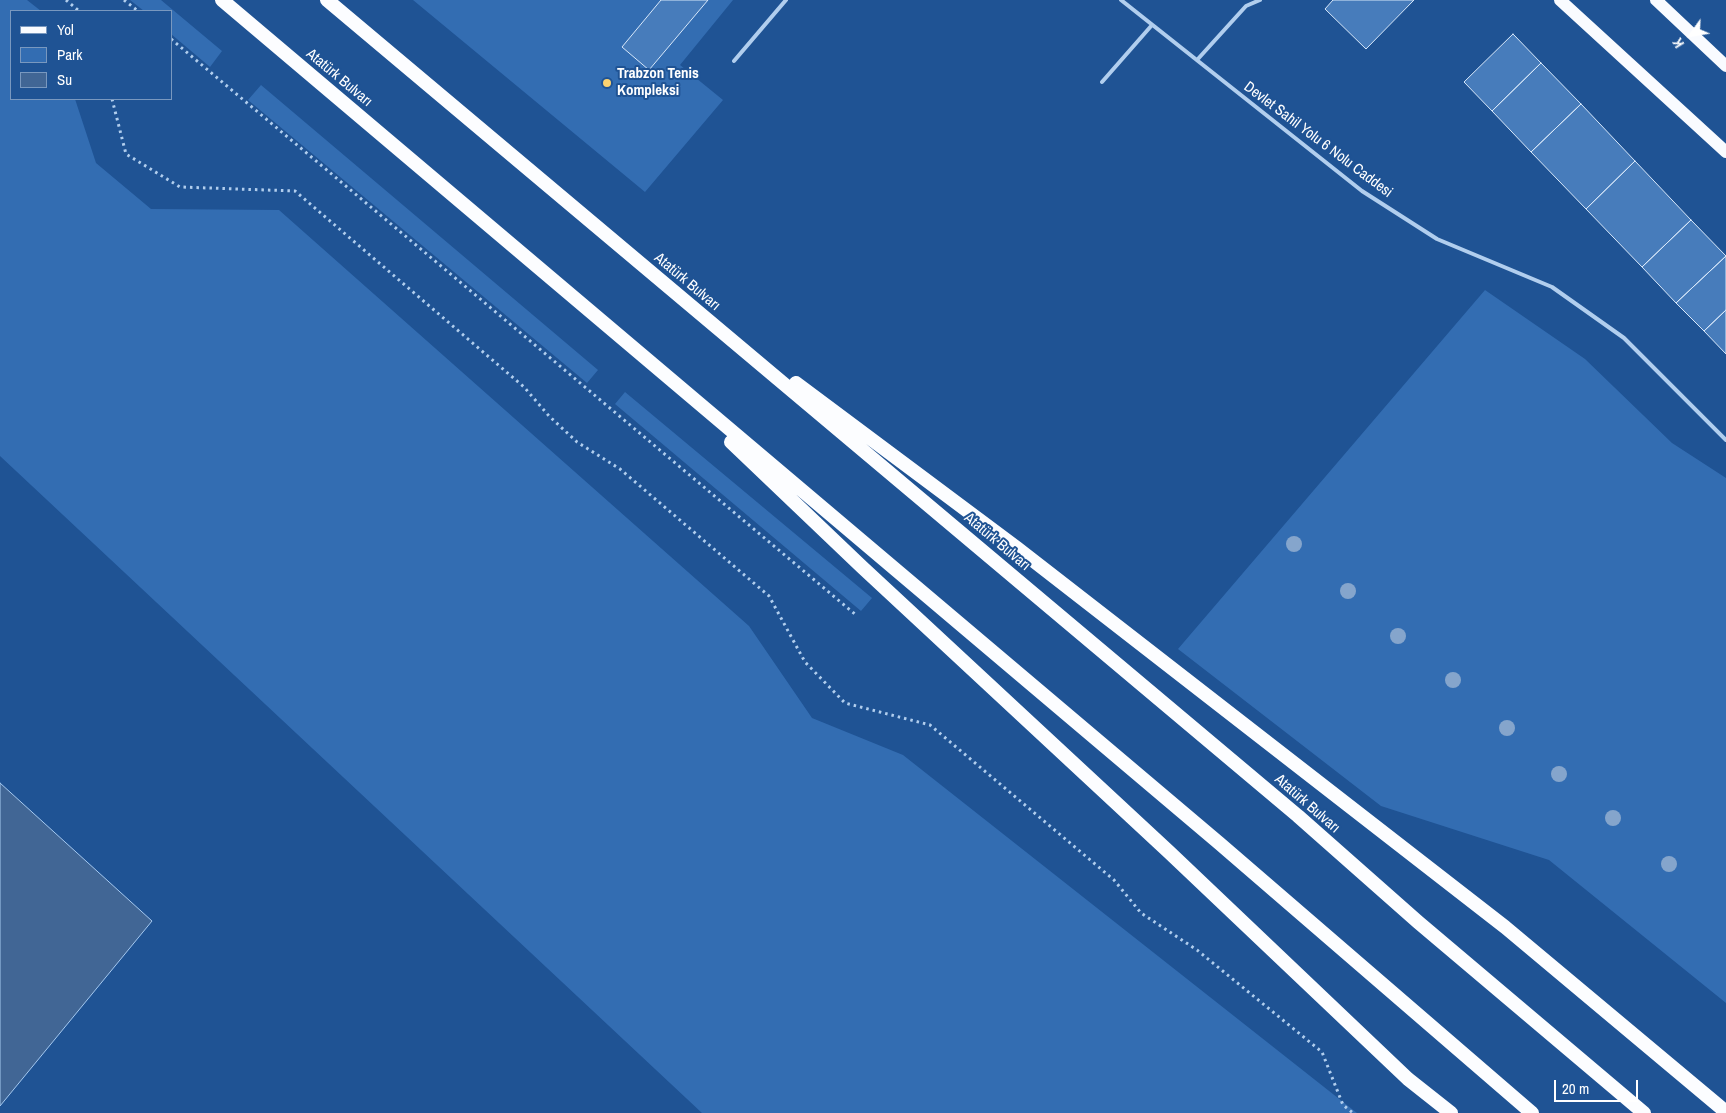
<!DOCTYPE html>
<html>
<head>
<meta charset="utf-8">
<style>
	body { margin:0 }
	#map { position:relative; width:1726px; height:1113px; overflow:hidden; background:#1f5394; font-family:"Archivo Narrow",sans-serif }
	canvas { display:block }
	.legend { position:absolute; left:10px; top:10px; width:162px; height:90px; box-sizing:border-box; background:#1f5394; border:1px solid #7998bf; margin:0; padding:6px 9px; list-style:none; font-size:15px; color:#fff }
	.legend li { display:flex; align-items:center; gap:10px; height:25px }
	.legend b { width:25px; border:1px solid #7998bf }
	.north { position:absolute; left:1666px; top:10px; width:50px; height:50px; -webkit-text-stroke:4px #1f5394; paint-order:stroke; rotate:238deg; font-size:14px; font-weight:700; line-height:20px; text-align:center; color:#fff }
	.north::after { content:''; display:block; margin:auto; width:18px; height:22px; background:#fff; clip-path:polygon(50% 0,100% 100%,50% 72%,0 100%) }
	.scale { position:absolute; left:1554px; top:1080px; width:84px; height:22px; box-sizing:border-box; border:2px solid #fff; border-top:0; padding-left:6px; font-size:15px; line-height:18px; white-space:nowrap; color:#fff; -webkit-text-stroke:4px #1f5394; paint-order:stroke }
</style>
</head>
<body>
<div id="map">
<canvas width="1726" height="1113"></canvas>
<ul class="legend">
<li><b style="height:6px;background:#f9fbff"></b>Yol</li>
<li><b style="height:14px;background:#336db2"></b>Park</li>
<li><b style="height:14px;background:#416695"></b>Su</li>
</ul>
<div class="north">K</div>
<div class="scale">20 m</div>
</div>
<script>
const c = document.querySelector('canvas').getContext('2d');
c.lineJoin = 'round';
function paint(path, color) {
  c.fillStyle = color;
  c.fill(path, 'evenodd');
}
function toPath(rows) {
  const path = new Path2D();
  for (const r of rows) {
    path.moveTo(r[0], r[1]);
    for (let i = 2; i < r.length; i += 2) path.lineTo(r[i], r[i + 1]);
  }
  return path;
}
function trace(path, color, width, dash) {
  c.strokeStyle = color;
  c.lineWidth = width;
  c.lineCap = dash ? 'butt' : 'round';
  c.setLineDash(dash || []);
  c.stroke(path);
}
function drawText(font, color, halo, rows, align = 'center') {
  c.font = font + ' "Archivo Narrow",sans-serif';
  c.lineWidth = 4;
  c.setLineDash([]);
  c.textBaseline = 'middle';
  c.strokeStyle = halo;
  c.fillStyle = color;
  for (const [text, x, y, turn = 0] of rows) {
    c.save();
    c.translate(x, y);
    c.rotate((+turn || 0) * Math.PI / 180);
    c.textAlign = isNaN(turn) ? turn : align;
    if (halo) c.strokeText(text, 0, 0);
    c.fillText(text, 0, 0);
    c.restore();
  }
}
paint(toPath([
	[0,0,27,0,41,11,11,11,11,99,75,99,96,163,151,209,279,210,749,626,812,718,903,755,1357,1113,702,1113,0,456],
	[130,0,161,0,222,51,210,67,171,34,171,11,144,11],
	[413,0,733,0,680,65,723,100,645,192],
	[261,85,598,370,587,383,248,100],
	[1485,290,1585,359,1672,443,1726,478,1726,1003,1549,860,1381,806,1178,649],
	[625,392,872,598,861,611,615,404]
]), '#336db2');
const water = toPath([
	[0,783,152,921,0,1106,0,783]
]);
paint(water, '#416695');
trace(water, '#a5c9f0', 1);
const building = toPath([
	[661,0,708,0,649,70,622,47,661,0],
	[1333,0,1414,0,1366,49,1325,9,1333,0],
	[1513,34,1541,63,1492,111,1464,82,1513,34],
	[1541,63,1581,104,1531,152,1492,111,1541,63],
	[1581,104,1635,161,1586,209,1531,152,1581,104],
	[1635,161,1691,220,1642,267,1586,209,1635,161],
	[1691,220,1726,256,1676,303,1642,267,1691,220],
	[1726,256,1726,310,1704,331,1676,303,1726,256],
	[1726,310,1726,354,1704,331,1726,310]
]);
paint(building, '#477cbb');
trace(building, '#d8e8fa', 1);
trace(toPath([
	[66,0,79,11],
	[124,0,138,11],
	[171,39,856,615],
	[112,99,126,154,180,187,295,191,524,387,549,416,577,442,620,469,769,596,805,662,845,703,930,725,1114,880,1141,913,1197,950,1322,1052,1343,1105,1353,1113]
]), '#b1ceee', 3, [2.5, 4]);
trace(toPath([
	[1121,0,1362,191,1437,239,1552,287,1624,338,1726,440],
	[1197,60,1246,6,1260,0],
	[734,61,786,0],
	[1102,82,1152,25]
]), '#b1ceee', 4);
trace(toPath([
	[1560,0,1726,152],
	[1656,0,1726,66]
]), '#f9fbff', 12);
trace(toPath([
	[222,0,1219,843,1532,1113],
	[327,0,1298,816,1418,922,1644,1113],
	[796,383,1017,548,1505,927,1726,1112],
	[731,442,862,567,1169,852,1408,1079,1451,1113]
]), '#fcfdff', 14);
c.fillStyle = '#85a5cc';
for (const [x, y] of [
	[1294,544],
	[1348,591],
	[1398,636],
	[1453,680],
	[1507,728],
	[1559,774],
	[1613,818],
	[1669,864]
]) {
  c.beginPath();
  c.arc(x, y, 8, 0, 2 * Math.PI);
  c.fill();
}
for (const [x, y, r, color] of [
	[607,83,5,"#fcd371"]
]) {
  const dot = new Path2D();
  dot.arc(x, y, r, 0, 2 * Math.PI);
  c.fillStyle = color;
  c.fill(dot);
  trace(dot, '#1f5394', 2);
}
drawText('bold 15px', '#fff', '#1f5394', [
	["Trabzon Tenis",617,74],
	["Kompleksi",617,91]
], 'left');
drawText('15px', '#fff', '#1f5394', [
	["Atatürk Bulvarı",339,78,40],
	["Devlet Sahil Yolu 6 Nolu Caddesi",1318,140,37],
	["Atatürk Bulvarı",687,282,40],
	["Atatürk Bulvarı",997,542,40],
	["Atatürk Bulvarı",1307,804,41]
]);
</script>
</body>
</html>
